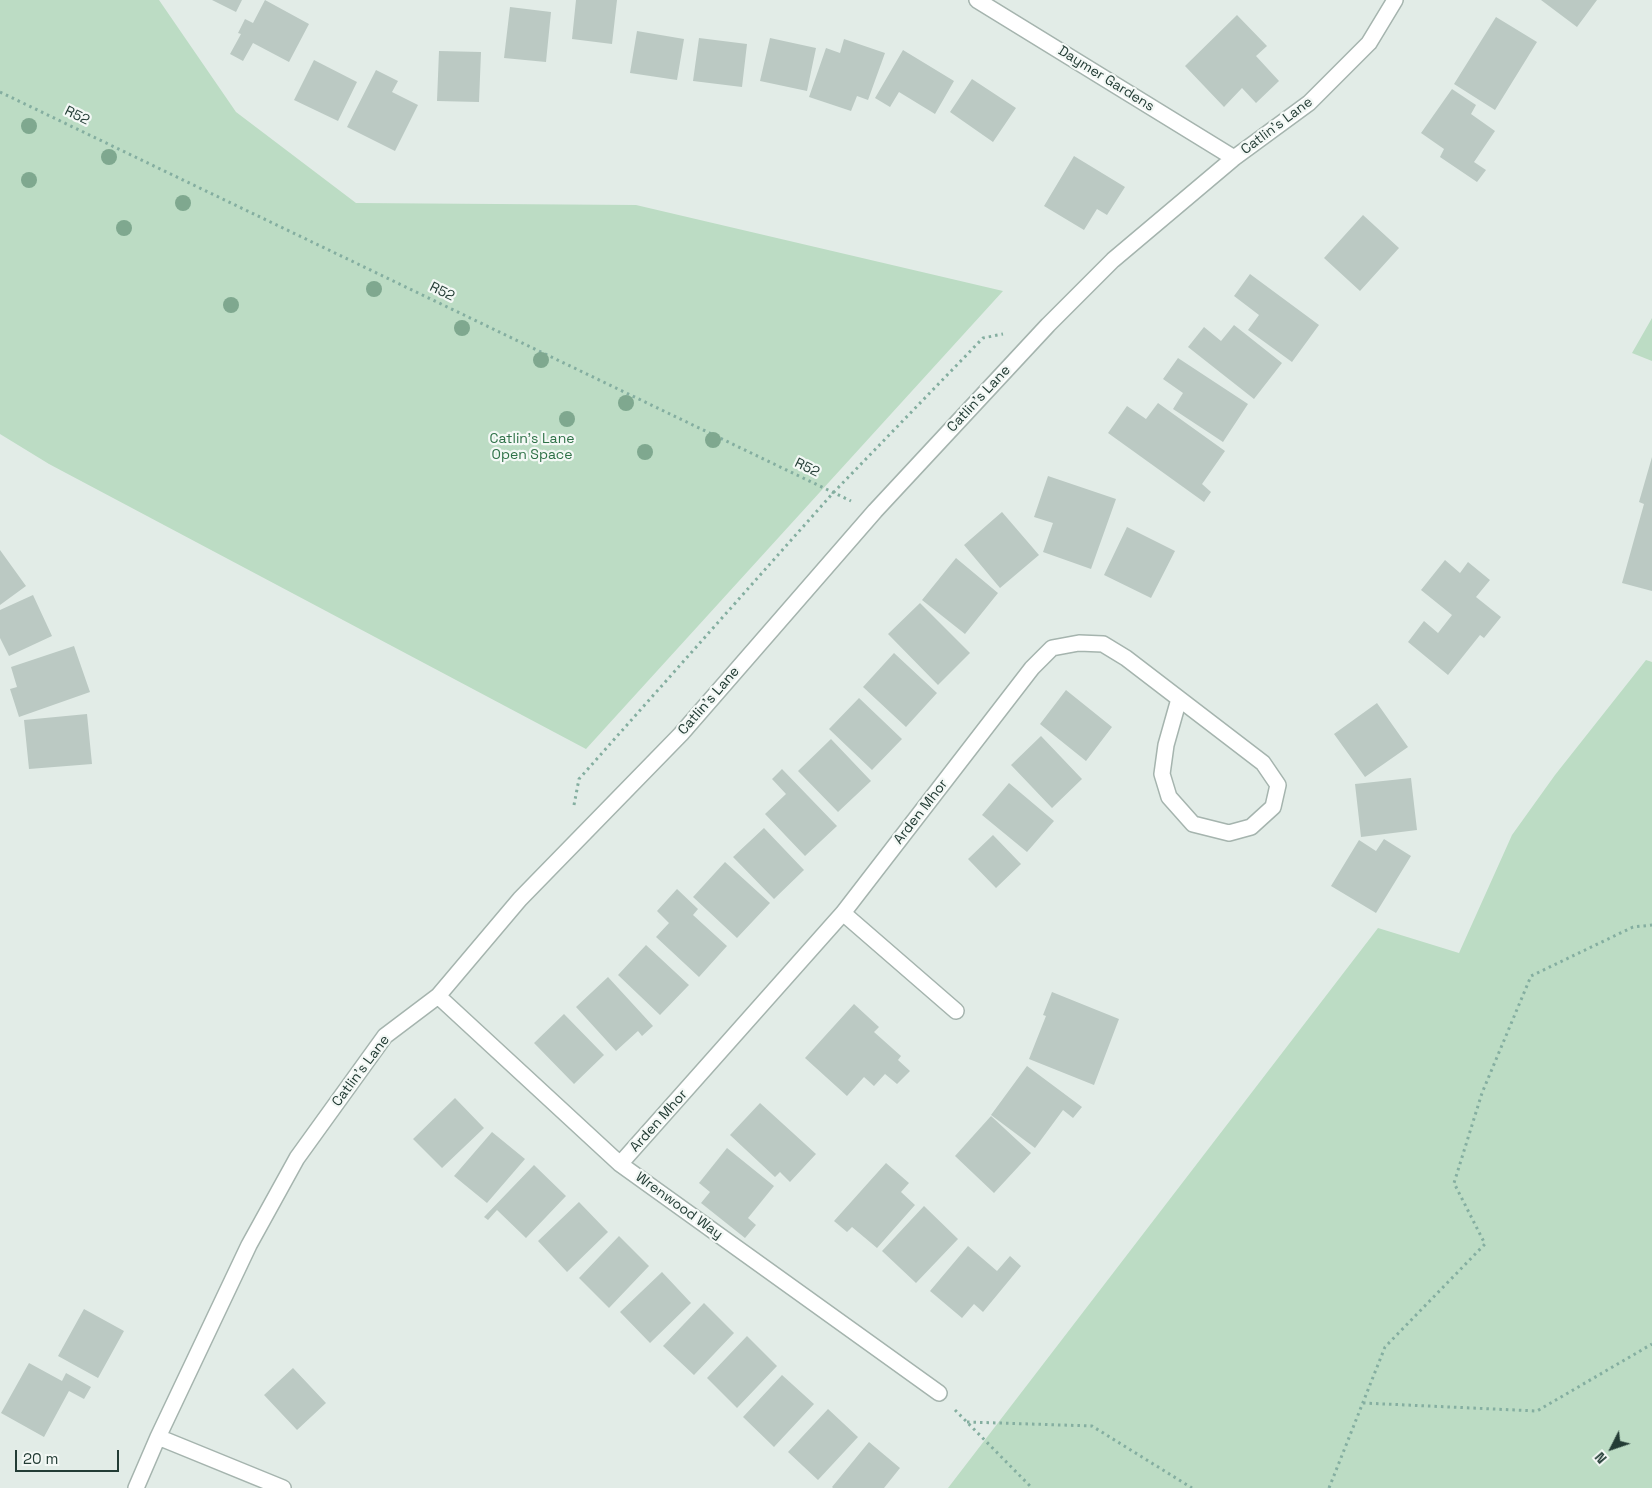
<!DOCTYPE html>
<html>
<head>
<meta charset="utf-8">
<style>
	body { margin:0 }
	#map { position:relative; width:1652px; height:1488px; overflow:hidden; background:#e2ece7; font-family:"Space Grotesk",sans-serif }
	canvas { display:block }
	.north { position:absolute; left:1587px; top:1423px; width:50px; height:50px; -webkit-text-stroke:4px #f3f8f5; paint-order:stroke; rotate:229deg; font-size:14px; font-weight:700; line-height:20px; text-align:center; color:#233c35 }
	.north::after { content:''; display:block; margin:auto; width:18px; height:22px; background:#233c35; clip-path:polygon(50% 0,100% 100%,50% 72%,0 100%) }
	.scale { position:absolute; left:15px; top:1450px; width:104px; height:22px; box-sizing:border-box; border:2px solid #233c35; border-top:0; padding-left:6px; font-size:15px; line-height:18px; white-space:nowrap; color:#233c35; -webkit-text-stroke:4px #f3f8f5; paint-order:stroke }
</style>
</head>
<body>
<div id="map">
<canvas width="1652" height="1488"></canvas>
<div class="north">N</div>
<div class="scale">20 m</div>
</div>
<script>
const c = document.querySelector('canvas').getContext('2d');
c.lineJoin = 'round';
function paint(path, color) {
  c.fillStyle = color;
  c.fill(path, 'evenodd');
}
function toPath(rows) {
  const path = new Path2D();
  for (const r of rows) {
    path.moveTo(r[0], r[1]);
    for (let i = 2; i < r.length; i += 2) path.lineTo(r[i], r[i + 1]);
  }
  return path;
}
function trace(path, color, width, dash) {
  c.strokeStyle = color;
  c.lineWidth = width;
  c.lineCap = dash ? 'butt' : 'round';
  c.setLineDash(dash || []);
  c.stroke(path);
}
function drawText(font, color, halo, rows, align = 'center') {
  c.font = font + ' "Space Grotesk",sans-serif';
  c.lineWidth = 4.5;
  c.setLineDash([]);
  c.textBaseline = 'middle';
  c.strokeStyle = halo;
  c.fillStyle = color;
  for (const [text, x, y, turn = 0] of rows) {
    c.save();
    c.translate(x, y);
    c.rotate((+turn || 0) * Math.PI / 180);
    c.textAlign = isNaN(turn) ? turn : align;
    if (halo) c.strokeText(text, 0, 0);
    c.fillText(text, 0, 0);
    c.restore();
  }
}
paint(toPath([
	[0,0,159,0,236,112,356,203,636,205,1003,291,586,749,49,464,0,434],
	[1652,318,1652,361,1632,353],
	[1646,660,1652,662,1652,1488,948,1488,1378,928,1459,953,1512,835,1555,775]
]), '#bcdcc4');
paint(toPath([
	[212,0,242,0,236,12],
	[265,0,309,24,289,62,253,43,243,61,230,54,241,34,238,33,245,19,253,23],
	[576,0,617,0,612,44,572,39],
	[1541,0,1597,0,1577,27],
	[510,7,551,12,546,62,504,58],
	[1237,15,1267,46,1256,56,1279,81,1256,103,1242,88,1224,107,1185,66],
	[1496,17,1537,42,1495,110,1454,84],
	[637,31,684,39,677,80,630,73],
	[699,38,747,44,742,87,693,81],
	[770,38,816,48,807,91,760,81],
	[844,39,885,53,868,100,857,96,851,111,809,97,826,48,840,53],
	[903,50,954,81,935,114,899,92,890,107,875,98],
	[439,51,481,52,479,102,437,101],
	[314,60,357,82,338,121,294,100],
	[376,70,398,81,392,92,418,105,395,151,347,127],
	[972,79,1016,108,993,142,950,112],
	[1452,89,1476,105,1471,114,1495,131,1474,162,1486,170,1477,182,1440,157,1444,149,1421,133],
	[1074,156,1125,187,1107,215,1097,209,1084,230,1044,206],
	[1363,215,1399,248,1360,291,1324,258],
	[1250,274,1319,325,1292,362,1248,330,1259,315,1234,296],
	[1234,325,1282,363,1254,399,1188,347,1204,327,1221,341],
	[1178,358,1248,404,1223,442,1173,409,1183,393,1163,379],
	[1158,403,1225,451,1202,484,1211,492,1204,502,1108,433,1127,406,1146,419],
	[1652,457,1652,591,1622,583,1644,504,1639,502],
	[1048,476,1116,499,1091,569,1043,552,1053,523,1034,517],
	[1002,512,1039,555,1000,588,964,545],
	[1127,527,1175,551,1151,598,1104,575],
	[0,550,26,586,0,605],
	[956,558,998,593,965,634,922,600],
	[1445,560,1460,573,1468,562,1490,580,1476,597,1501,617,1484,638,1480,635,1448,675,1408,642,1424,621,1438,633,1452,615,1421,590],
	[33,595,52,636,9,656,0,638,0,610],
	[920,603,970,653,938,685,888,634],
	[74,646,90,692,19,717,10,689,17,687,11,667],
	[894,653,937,693,906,727,863,687],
	[1066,690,1112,727,1086,761,1040,724],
	[859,698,902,739,872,770,829,729],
	[1377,703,1408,747,1365,777,1334,734],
	[87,714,92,764,29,769,24,720],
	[1041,736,1082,779,1052,808,1011,765],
	[831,739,871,781,838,812,798,771],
	[782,769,837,826,805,856,765,814,786,794,772,779],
	[1411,778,1417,830,1361,837,1355,784],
	[1009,783,1054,821,1027,852,982,815],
	[764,828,804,870,774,899,733,857],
	[993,835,1021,864,996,888,968,859],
	[1384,839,1411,856,1376,913,1331,886,1359,840,1376,851],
	[725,862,770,903,737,938,693,897],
	[677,889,698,909,693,915,727,946,699,977,656,937,669,923,657,911],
	[646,945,689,985,660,1015,618,975],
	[608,977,653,1026,642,1036,638,1031,616,1051,576,1007],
	[1052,992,1119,1019,1094,1085,1029,1059,1046,1016,1043,1015],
	[854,1004,879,1027,874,1032,901,1056,898,1060,910,1071,897,1084,885,1074,874,1086,864,1077,847,1096,805,1058],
	[564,1014,604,1055,574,1084,534,1043],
	[1027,1066,1082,1107,1073,1118,1063,1110,1035,1148,991,1115],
	[455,1098,484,1128,442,1168,413,1139],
	[760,1103,816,1154,790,1182,780,1172,775,1177,730,1135],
	[991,1116,1031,1153,994,1193,955,1156],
	[492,1132,525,1159,487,1203,454,1176],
	[727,1148,774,1186,748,1218,756,1225,745,1238,701,1203,710,1192,699,1183],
	[886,1163,909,1183,901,1192,915,1205,877,1248,852,1227,847,1232,834,1221],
	[534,1165,566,1196,526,1238,497,1210,488,1220,484,1217],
	[579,1202,608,1232,567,1272,538,1241],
	[924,1206,958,1239,916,1283,882,1251],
	[619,1236,649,1266,609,1308,579,1278],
	[968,1246,997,1271,1010,1256,1021,1266,983,1312,974,1304,962,1318,930,1291],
	[662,1272,691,1303,650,1343,620,1312],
	[704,1303,734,1333,694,1375,663,1346],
	[84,1309,124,1331,98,1378,58,1356],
	[747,1336,777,1366,737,1408,707,1378],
	[29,1363,62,1381,66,1373,91,1387,84,1399,69,1391,44,1437,1,1413],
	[293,1368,326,1403,297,1430,264,1395],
	[782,1375,814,1404,774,1447,743,1417],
	[828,1409,858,1437,818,1480,788,1452],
	[869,1442,900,1468,884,1488,833,1488,832,1487]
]), '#bbc9c3');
const street = toPath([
	[977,0,1234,158],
	[843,913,956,1011],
	[438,996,620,1164,939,1393],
	[620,1164,843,913,1032,668,1052,648,1079,643,1103,644,1126,658,1263,763,1278,785,1273,807,1251,827,1229,833,1193,824,1169,797,1162,774,1166,745,1179,699],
	[158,1437,283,1488],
	[136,1488,158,1437,249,1245,297,1158,385,1036,438,996,520,899,681,734,875,511,1048,325,1113,260,1234,158,1309,103,1369,43,1395,0]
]);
trace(street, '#a5b4ae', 18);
trace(toPath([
	[0,92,851,501],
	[574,805,579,779,833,493,983,338,1003,334],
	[1363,1403,1537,1411,1652,1344],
	[955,1410,1032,1488],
	[967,1422,1092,1426,1192,1488],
	[1329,1488,1385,1347,1485,1244,1454,1183,1482,1093,1531,976,1633,927,1652,925]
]), '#84aea0', 3, [2.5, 4]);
trace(street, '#fff', 15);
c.fillStyle = '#7fa88f';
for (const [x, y] of [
	[29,126],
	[109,157],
	[29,180],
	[183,203],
	[124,228],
	[374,289],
	[231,305],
	[462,328],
	[541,360],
	[626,403],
	[567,419],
	[713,440],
	[645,452]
]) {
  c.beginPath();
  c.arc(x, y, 8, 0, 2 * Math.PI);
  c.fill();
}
drawText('14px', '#233c35', '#f3f8f5', [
	["Daymer Gardens",1106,79,32],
	["R52",77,116,26],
	["Catlin's Lane",1277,126,-37],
	["R52",442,292,26],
	["Catlin's Lane",979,399,-47],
	["R52",807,468,26],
	["Catlin's Lane",709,701,-49],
	["Arden Mhor",921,812,-52],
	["Catlin's Lane",361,1071,-53],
	["Arden Mhor",659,1121,-48],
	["Wrenwood Way",679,1206,36]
]);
drawText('14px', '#2e7147', '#f3f8f5', [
	["Catlin's Lane",532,439],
	["Open Space",532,455]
]);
</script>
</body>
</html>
